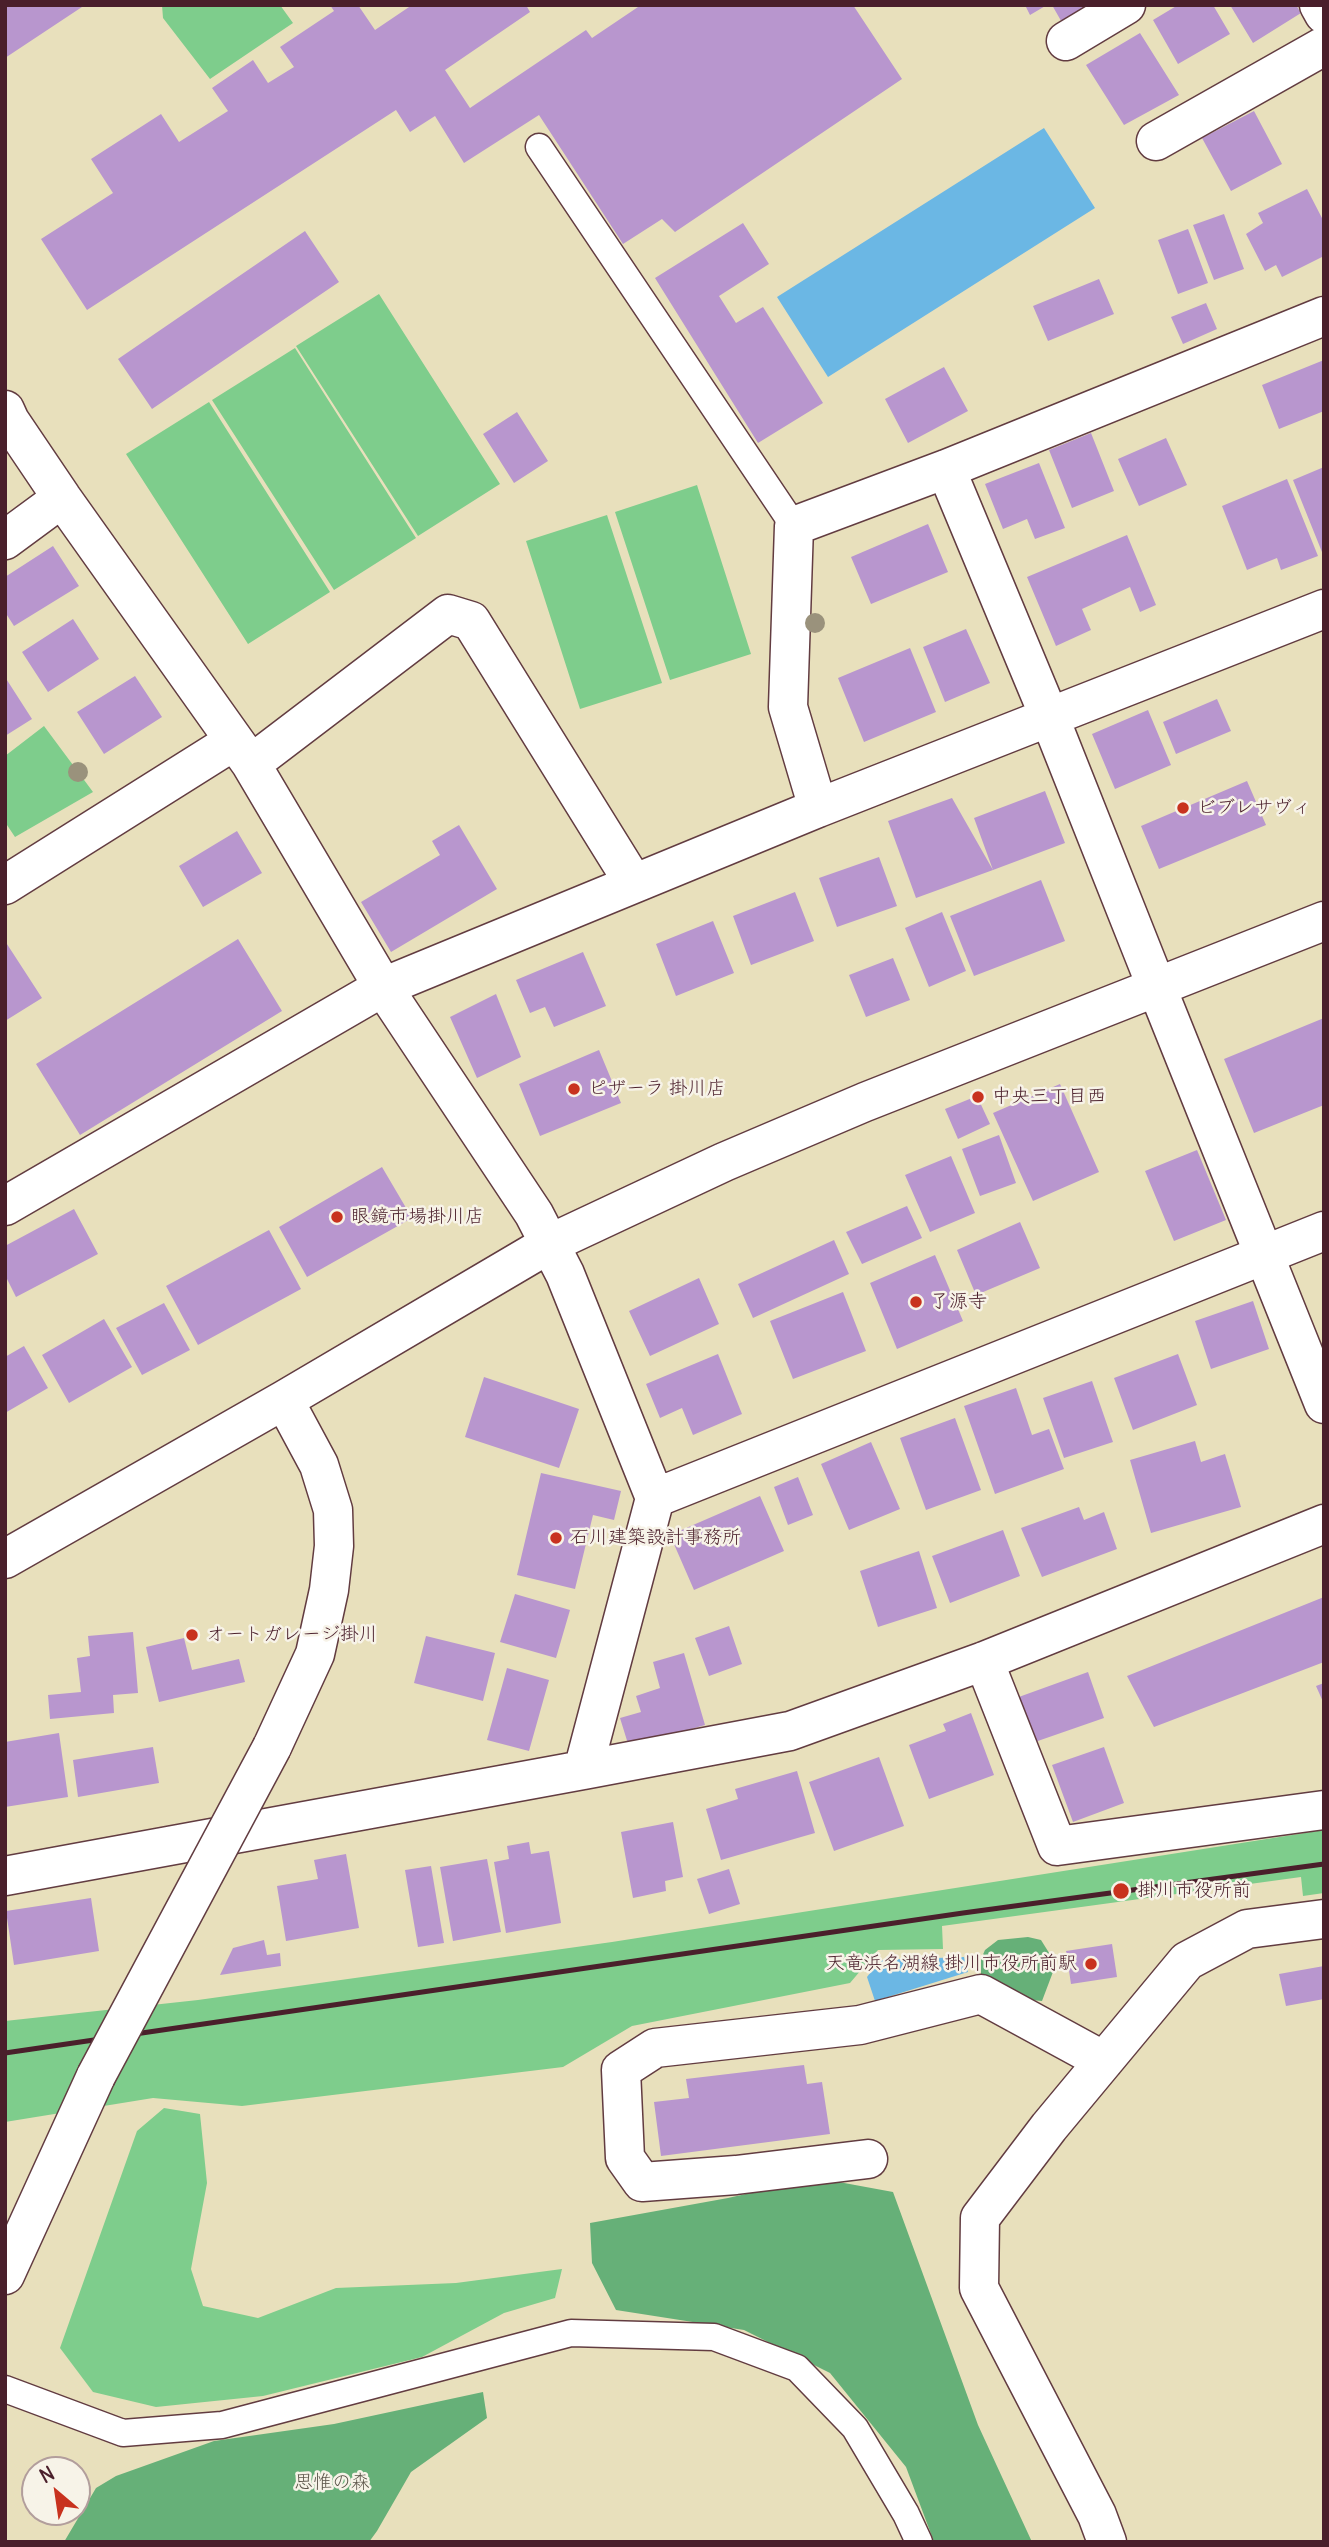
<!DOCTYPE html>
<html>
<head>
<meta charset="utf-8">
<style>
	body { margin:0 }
	#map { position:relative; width:1329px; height:2547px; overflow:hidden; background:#e8e0bc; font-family:Delius,sans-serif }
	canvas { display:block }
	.frame { position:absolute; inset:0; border:7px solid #4a1f2b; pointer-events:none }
	.north { position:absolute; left:21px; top:2456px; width:70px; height:70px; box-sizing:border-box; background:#f7f3e8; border:2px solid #b29e9c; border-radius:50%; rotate:331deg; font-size:19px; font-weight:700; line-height:28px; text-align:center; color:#4a1f2b }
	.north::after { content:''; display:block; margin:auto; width:24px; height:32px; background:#c8321e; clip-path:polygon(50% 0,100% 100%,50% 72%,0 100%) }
</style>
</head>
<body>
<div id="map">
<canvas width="1329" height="2547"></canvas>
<div class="frame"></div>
<div class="north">N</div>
</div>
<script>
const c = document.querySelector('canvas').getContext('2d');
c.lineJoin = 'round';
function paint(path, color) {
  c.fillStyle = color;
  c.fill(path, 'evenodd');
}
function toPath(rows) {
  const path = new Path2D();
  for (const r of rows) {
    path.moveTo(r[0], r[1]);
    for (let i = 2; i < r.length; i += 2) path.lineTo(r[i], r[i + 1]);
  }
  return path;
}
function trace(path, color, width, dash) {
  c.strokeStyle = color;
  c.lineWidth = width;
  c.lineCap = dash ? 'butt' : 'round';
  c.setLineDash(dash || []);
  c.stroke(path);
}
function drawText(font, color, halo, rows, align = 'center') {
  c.font = font + ' Delius,"Klee One",sans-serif';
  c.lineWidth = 5;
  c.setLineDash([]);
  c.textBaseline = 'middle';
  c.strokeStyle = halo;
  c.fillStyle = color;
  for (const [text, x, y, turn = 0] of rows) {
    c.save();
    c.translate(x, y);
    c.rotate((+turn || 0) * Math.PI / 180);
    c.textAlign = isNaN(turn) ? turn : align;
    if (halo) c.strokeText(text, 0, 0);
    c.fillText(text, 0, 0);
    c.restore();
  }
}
paint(toPath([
	[162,5,280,5,293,23,210,79,163,18],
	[379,294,500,484,418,536,296,346],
	[295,348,416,538,334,590,212,400],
	[209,402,330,592,248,644,126,454],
	[697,485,751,654,670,680,615,512],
	[607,515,662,683,580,709,526,541],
	[44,726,93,792,15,837,5,822,5,756],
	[1324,1830,1324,1893,1303,1896,1301,1877,942,1926,943,1949,878,1950,850,1983,632,2026,563,2067,242,2106,153,2098,5,2122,5,2021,198,2000,612,1942],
	[164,2108,200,2114,207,2183,191,2269,203,2306,258,2318,336,2288,456,2283,562,2269,555,2298,504,2313,422,2357,263,2396,156,2407,93,2392,60,2348,137,2131]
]), '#7ecd8c');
paint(toPath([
	[1028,1937,1041,1940,1056,1964,1042,2001,996,1997,981,1974,981,1959,985,1950,998,1940],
	[817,2178,893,2192,978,2425,1032,2542,934,2542,906,2467,830,2373,744,2330,616,2310,592,2263,590,2223,728,2198],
	[483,2392,487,2418,411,2472,377,2531,369,2542,64,2542,96,2488,116,2476,214,2441,334,2424]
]), '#66b078');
paint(toPath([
	[1044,128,1095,208,828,377,777,297],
	[964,1957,968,1972,875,2001,867,1977,880,1960]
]), '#6bb7e4');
paint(toPath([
	[5,5,85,5,5,58],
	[330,5,358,5,375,30,412,5,526,5,530,12,445,70,470,108,586,30,592,38,641,5,853,5,902,79,675,232,662,219,623,244,539,115,464,163,435,116,410,132,396,110,87,310,41,239,113,193,91,159,161,114,179,142,228,111,212,88,253,60,268,83,294,67,280,47,334,11],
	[1025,5,1047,5,1030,15],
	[1052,5,1098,5,1064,26],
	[1178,5,1213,5,1230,34,1178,64,1153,20],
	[1230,5,1296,5,1301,13,1253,43],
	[1140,33,1179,95,1124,125,1086,65],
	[1254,111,1282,164,1231,191,1202,138],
	[1307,189,1324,222,1324,256,1282,277,1276,265,1265,271,1246,234,1263,223,1258,213],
	[1224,214,1244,269,1214,280,1193,225],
	[743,223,769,264,719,296,736,323,763,307,823,403,758,443,655,278],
	[1188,229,1208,283,1178,294,1158,240],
	[305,231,339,282,152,409,118,359],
	[1099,279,1114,314,1048,341,1033,306],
	[1206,303,1217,329,1183,344,1171,317],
	[1324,360,1324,411,1279,429,1262,385],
	[944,367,968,411,908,443,885,399],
	[517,412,548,461,514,483,483,434],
	[1091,433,1114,491,1072,508,1049,450],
	[1166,438,1187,485,1139,506,1118,459],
	[1039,463,1065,528,1035,539,1027,519,1003,529,985,484],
	[1324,467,1324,557,1293,480],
	[1287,479,1318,556,1281,570,1277,558,1247,570,1222,506],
	[928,524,948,572,871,604,851,557],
	[1127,535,1156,605,1140,612,1130,587,1082,609,1091,630,1056,646,1027,577],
	[53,546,79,586,14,626,5,612,5,577],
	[73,619,99,659,48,692,22,652],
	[966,629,990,683,945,702,923,647],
	[910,648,936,712,864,742,838,678],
	[135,676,162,717,104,754,77,712],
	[5,677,32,719,5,736],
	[1217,699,1231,731,1176,754,1163,722],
	[1148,710,1171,765,1115,789,1092,734],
	[1247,781,1266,825,1159,869,1141,826],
	[1045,791,1065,843,993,870,974,818],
	[952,798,993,870,916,898,888,821],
	[459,825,497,889,391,952,361,902,440,855,432,841],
	[237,831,262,873,203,907,179,866],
	[879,857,897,906,837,927,819,878],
	[1041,880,1065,941,974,976,950,916],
	[795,892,814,941,751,965,733,916],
	[942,912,966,971,929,987,905,928],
	[713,921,734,973,676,996,656,944],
	[238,939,282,1011,80,1135,36,1064],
	[5,941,42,998,5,1021],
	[583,952,606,1006,554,1027,545,1007,530,1013,516,980],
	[893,958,910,1000,866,1017,849,975],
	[496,994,521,1057,477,1078,450,1017],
	[1324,1018,1324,1105,1254,1133,1224,1059],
	[599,1050,621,1103,540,1136,519,1084],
	[1060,1084,1099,1172,1033,1201,993,1113],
	[977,1096,990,1124,958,1139,945,1109],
	[999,1135,1016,1183,980,1196,962,1149],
	[1197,1150,1226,1220,1174,1241,1145,1171],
	[951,1156,975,1213,930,1232,905,1175],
	[382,1167,412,1218,307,1277,279,1227],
	[907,1206,922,1238,862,1264,846,1232],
	[74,1209,98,1254,16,1297,5,1275,5,1246],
	[1020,1222,1040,1268,976,1295,957,1250],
	[269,1230,301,1289,198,1345,166,1286],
	[834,1240,849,1274,753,1318,738,1284],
	[935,1255,963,1321,897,1349,870,1283],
	[699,1278,719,1324,650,1356,629,1311],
	[843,1292,866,1351,793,1379,770,1321],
	[1253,1301,1269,1349,1211,1369,1195,1321],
	[164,1303,190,1350,142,1375,116,1328],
	[104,1319,132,1367,69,1403,42,1355],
	[24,1346,48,1388,5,1413,5,1357],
	[718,1354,742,1414,693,1435,682,1408,660,1418,646,1384],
	[1178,1354,1197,1405,1133,1430,1114,1378],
	[484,1377,579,1409,559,1468,465,1437],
	[1092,1381,1113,1442,1064,1458,1043,1398],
	[1016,1388,1032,1435,1049,1429,1064,1469,995,1494,964,1406],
	[955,1418,981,1490,926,1510,900,1438],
	[1195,1441,1201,1462,1225,1454,1241,1507,1151,1533,1130,1460],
	[871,1442,900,1509,849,1530,821,1464],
	[541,1473,621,1491,614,1520,593,1515,575,1589,517,1575],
	[798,1477,813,1515,788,1525,774,1487],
	[760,1496,784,1551,694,1590,670,1535],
	[1079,1507,1084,1520,1104,1512,1117,1549,1042,1577,1021,1528],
	[1003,1530,1020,1576,950,1603,932,1556],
	[919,1551,937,1608,878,1627,860,1571],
	[515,1594,570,1610,556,1658,500,1642],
	[1324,1597,1324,1662,1154,1727,1127,1676],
	[729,1626,742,1664,709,1676,695,1638],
	[133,1632,138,1693,113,1695,114,1713,50,1719,48,1695,81,1692,77,1658,90,1656,88,1636],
	[426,1636,495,1653,483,1701,414,1683],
	[184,1638,192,1670,239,1659,245,1682,159,1702,146,1647],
	[684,1653,705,1725,629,1747,620,1718,641,1712,636,1696,660,1688,653,1662],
	[507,1668,549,1680,529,1751,487,1740],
	[1088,1672,1104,1718,1032,1743,1016,1698],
	[1324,1683,1324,1704,1316,1686],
	[971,1713,994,1775,929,1799,909,1745,946,1731,943,1724],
	[59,1733,68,1797,5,1807,5,1742],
	[153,1747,159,1783,78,1797,73,1760],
	[1104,1747,1124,1803,1073,1822,1052,1765],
	[879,1757,904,1826,834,1851,809,1782],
	[797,1771,815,1833,721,1860,706,1809,738,1799,735,1789],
	[673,1822,683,1877,665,1881,666,1891,633,1898,621,1832],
	[529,1842,531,1854,549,1851,561,1923,506,1933,494,1862,509,1859,507,1846],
	[346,1854,359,1928,286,1941,277,1886,318,1879,314,1860],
	[487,1859,501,1932,453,1941,440,1867],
	[431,1866,444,1943,418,1947,405,1870],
	[729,1869,740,1904,709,1914,697,1879],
	[91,1898,99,1951,14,1965,6,1911],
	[264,1940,267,1955,280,1953,281,1966,220,1975,233,1948],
	[1112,1944,1117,1977,1071,1984,1066,1951],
	[1324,1966,1324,1999,1286,2006,1279,1974],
	[804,2065,807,2084,822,2082,830,2134,661,2156,654,2102,689,2098,686,2079]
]), '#b896ce');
const lane = toPath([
	[539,147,794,526],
	[5,2389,123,2433,222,2425,571,2333,714,2337,797,2368,855,2428,906,2514,919,2542]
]);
const street = toPath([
	[1319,5,1324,14],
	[1066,41,1126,5],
	[1156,141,1324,46],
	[5,410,10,421,62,498,251,764,383,987,534,1214,565,1274,655,1498,583,1770,790,1731,984,1661,1324,1524],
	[946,469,1049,716,1157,988],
	[5,540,62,498],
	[251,764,448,614,471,621,633,882],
	[818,808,1324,609],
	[5,885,234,741],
	[5,1206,383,987,818,808,788,707,794,526,946,469,1324,316],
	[655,1498,1324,1231],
	[984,1661,1057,1846,1324,1810],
	[5,1876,583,1770],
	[868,2159,736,2175,642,2182,625,2158,621,2070,655,2048,860,2025,981,1994,1104,2061],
	[1107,2542,1097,2515,979,2288,980,2218,1049,2127,1187,1961,1247,1929,1324,1919]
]);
const secondary = toPath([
	[1157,988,1324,1404],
	[5,1559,284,1400,549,1244,724,1162,865,1102,1324,921],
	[272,1747,315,1654,329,1590,334,1546,333,1510,319,1465,284,1400],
	[5,2275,96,2076]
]);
trace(lane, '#623c41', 29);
trace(street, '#623c41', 41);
trace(secondary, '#623c41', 41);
trace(lane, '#fff', 26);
trace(street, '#fff', 38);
trace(secondary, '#fff', 38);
trace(toPath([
	[5,2053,963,1913,1324,1864]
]), '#4a1f2b', 5);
const secondaryBridge = toPath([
	[96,2076,272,1747]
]);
trace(secondaryBridge, '#623c41', 41, []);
trace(secondaryBridge, '#fff', 38);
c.fillStyle = '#9a927c';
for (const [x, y] of [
	[815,623],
	[78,772]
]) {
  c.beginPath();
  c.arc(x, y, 10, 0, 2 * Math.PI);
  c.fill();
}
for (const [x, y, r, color] of [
	[1183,808,7,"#c8321e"],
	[574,1089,7,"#c8321e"],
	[978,1097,7,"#c8321e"],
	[337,1217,7,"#c8321e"],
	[916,1302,7,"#c8321e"],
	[556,1538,7,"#c8321e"],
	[192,1635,7,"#c8321e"],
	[1121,1891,9,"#c8321e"],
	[1091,1964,7,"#c8321e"]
]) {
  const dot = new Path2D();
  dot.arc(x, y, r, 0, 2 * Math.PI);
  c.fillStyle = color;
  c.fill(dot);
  trace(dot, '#f7f3e8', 2.5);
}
drawText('19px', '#4a1f2b', '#f7f3e8', [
	["ビブレサヴィ",1197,808],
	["ピザーラ 掛川店",588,1089],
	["中央三丁目西",992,1097],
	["眼鏡市場掛川店",351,1217],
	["了源寺",930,1302],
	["石川建築設計事務所",570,1538],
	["オートガレージ掛川",206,1635],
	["掛川市役所前",1137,1891],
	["天竜浜名湖線 掛川市役所前駅",1077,1964,"right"]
], 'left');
drawText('19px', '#5a5348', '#f7f3e8', [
	["思惟の森",332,2483]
]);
</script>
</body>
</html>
